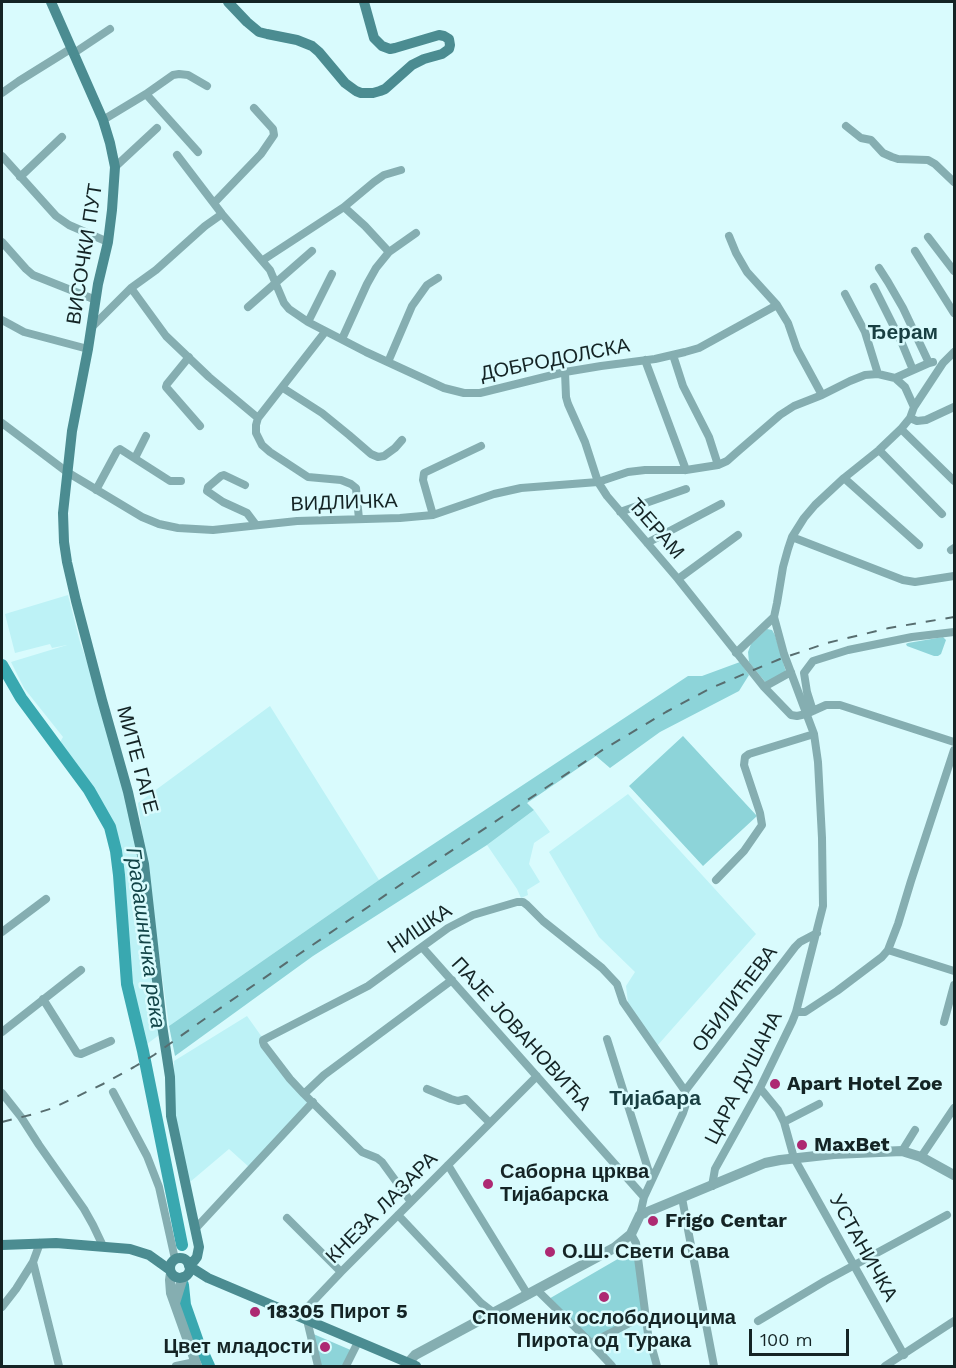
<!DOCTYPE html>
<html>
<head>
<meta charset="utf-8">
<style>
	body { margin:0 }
	#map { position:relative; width:956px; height:1368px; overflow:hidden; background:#d9fbfd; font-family:"Work Sans",sans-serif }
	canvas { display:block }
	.frame { position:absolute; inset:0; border:3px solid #142425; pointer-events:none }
	.scale { position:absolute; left:749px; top:1329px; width:100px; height:27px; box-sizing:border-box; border:3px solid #142425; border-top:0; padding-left:8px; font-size:18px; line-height:21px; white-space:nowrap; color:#142425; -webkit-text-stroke:4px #d9fbfd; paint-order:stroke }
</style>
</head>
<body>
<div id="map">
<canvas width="956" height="1368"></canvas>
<div class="frame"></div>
<div class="scale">100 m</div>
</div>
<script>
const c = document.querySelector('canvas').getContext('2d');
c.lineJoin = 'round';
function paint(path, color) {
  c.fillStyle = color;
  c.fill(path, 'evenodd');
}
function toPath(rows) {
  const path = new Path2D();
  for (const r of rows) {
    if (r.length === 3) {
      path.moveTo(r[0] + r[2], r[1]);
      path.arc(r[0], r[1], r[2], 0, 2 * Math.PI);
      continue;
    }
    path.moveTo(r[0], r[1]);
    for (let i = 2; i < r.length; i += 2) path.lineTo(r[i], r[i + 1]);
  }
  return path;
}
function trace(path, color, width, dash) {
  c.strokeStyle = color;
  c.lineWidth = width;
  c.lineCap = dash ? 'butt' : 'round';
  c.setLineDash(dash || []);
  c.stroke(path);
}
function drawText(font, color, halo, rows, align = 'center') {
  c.font = font + ' "Work Sans",sans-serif';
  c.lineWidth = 5;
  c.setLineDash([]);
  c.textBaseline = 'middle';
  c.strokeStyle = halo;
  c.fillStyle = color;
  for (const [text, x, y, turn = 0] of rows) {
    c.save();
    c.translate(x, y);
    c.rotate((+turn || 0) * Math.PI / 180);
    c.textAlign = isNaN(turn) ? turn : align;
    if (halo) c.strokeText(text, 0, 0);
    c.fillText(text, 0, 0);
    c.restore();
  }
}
paint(toPath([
	[68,595,80,642,109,724,133,815,159,1035,147,1044,133,992,129,965,126,889,119,842,107,812,83,774,59,744,63,737,24,688,11,662,67,645,52,648,50,644,15,653,5,614],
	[270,706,379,880,169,1026,138,803],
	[628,794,756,934,657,1046,628,1003,626,986,635,972,599,937,549,852],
	[534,810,550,832,534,843,529,864,540,882,527,890,528,895,521,898,517,889,487,845],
	[247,1016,308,1102,249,1167,229,1149,190,1182,173,1121,174,1061],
	[643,1314,658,1366,611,1366,588,1342]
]), '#bdf2f6');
paint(toPath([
	[767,629,772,630,775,635,786,672,766,683,749,662,748,652,751,644],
	[943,637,946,640,941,654,938,656,934,656,907,646,906,644,908,643],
	[740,662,749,675,739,691,660,732,610,768,596,756,527,803,534,810,487,845,313,956,175,1056,169,1026,379,880,688,676,702,676],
	[683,736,757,816,703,866,629,786],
	[635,1249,643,1314,588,1342,547,1300],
	[311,1333,353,1351,346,1366,319,1366]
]), '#8dd4d9');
trace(toPath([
	[2,665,21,698,89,790,110,827,116,851,119,875,127,984,143,1051,182,1245],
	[183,1285,185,1305,198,1342,209,1366]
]), '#39a8b0', 12);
trace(toPath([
	[74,53,110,29],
	[2,93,19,81,72,48],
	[146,94,173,75,179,74,188,75,207,86],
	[103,120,146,94,198,152],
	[846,126,861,138,871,140,883,153,892,157,898,159,928,160,935,164,954,182],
	[177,155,222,214,270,270,284,303,289,309,308,322,366,352,444,388,464,393,480,393,565,372,601,366,655,359,685,352,699,348,777,305],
	[2,156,56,216,69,225,108,242],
	[115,167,157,128],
	[20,177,62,137],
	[214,203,261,154,274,135,273,129,254,108],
	[344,207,365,226,389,252],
	[729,236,736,253,747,272,777,305,788,323,797,349,822,395],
	[928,237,954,271],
	[2,242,26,269,33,275,96,300],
	[915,251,954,313],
	[263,260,344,207,374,182,384,175,401,170],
	[879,268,888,282,903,308,929,363],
	[874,287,901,341,913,370],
	[131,288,166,336,209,377,258,418,256,425,256,433,262,445,270,452,308,477,341,480,351,484,356,488,359,519],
	[845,294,865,332,878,374],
	[248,307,312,251],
	[2,320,24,332,88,349],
	[308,322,332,274],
	[92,327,131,288,156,270,205,226,222,214],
	[342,339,367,284,376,268,389,252,416,233],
	[673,355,683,386,709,437,718,465],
	[189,357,167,384,166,387,200,426],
	[645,360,686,470],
	[388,362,412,306,427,285,438,278],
	[565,372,566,397,568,404,585,442,598,482,607,496,678,579,764,687],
	[895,378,929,363,933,362],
	[283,388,322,413,349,435,371,454,378,457,384,456,395,448,402,440],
	[258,418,325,332],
	[910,418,917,421,926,420,954,407],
	[2,423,67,472,142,517,159,524,178,528,213,530,297,521,400,518,433,515,494,494,521,488,598,482,628,472,645,470,686,470,718,465,727,461,736,453,780,415,794,406,822,395,850,381,865,375,878,374,895,378,905,387,914,407],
	[901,429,954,481],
	[879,450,942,514],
	[135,458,146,436],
	[844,478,919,545],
	[245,485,224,475,221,476,208,487,207,491,223,502,247,513,256,525],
	[96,490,117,451,120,449,170,481,181,481],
	[620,512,686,489],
	[433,515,423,480,424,473,481,446],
	[792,537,903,580,915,582,954,576],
	[647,543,721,504],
	[951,550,954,548],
	[678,579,738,535],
	[736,653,774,617,777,603,783,567,788,549,792,537,804,518,815,505,844,478,879,450,901,429,910,418,914,407,943,363,954,352],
	[791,672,764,687,791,715,797,716,806,714,826,705,840,705,954,742],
	[813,711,807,692,804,673,813,661,848,650,912,637,954,632],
	[716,880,744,851,762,825,760,813,744,765,745,757,749,754,814,734],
	[2,932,46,899],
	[422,947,644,1197],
	[888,950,954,971],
	[43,999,77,1053,81,1054,111,1041],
	[796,1012,805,1012,837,991,882,957,888,950,898,924,911,881,954,750],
	[944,1022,954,985],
	[2,1032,81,970],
	[607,1039,648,1169,653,1177],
	[760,1088,778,1110,784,1122,794,1158,904,1355],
	[427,1089,451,1099,458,1101,466,1099,490,1123],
	[113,1092,147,1156,159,1187,175,1259],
	[2,1093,21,1117,39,1145,84,1209,93,1225,103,1246],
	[304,1094,324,1075,452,980],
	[784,1122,819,1104],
	[902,1151,915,1130],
	[921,1157,954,1108],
	[448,1165,528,1295],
	[712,1186,715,1169,760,1088,792,1022,796,1012,823,906,822,838,818,762,814,734,784,654,774,617],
	[682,1198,714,1366],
	[411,1202,382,1162,377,1158,362,1152,304,1094,290,1079,264,1045,263,1042,263,1040,368,986,448,928,473,915,517,902,523,902,527,905,543,921,602,968,617,984,623,1002,685,1091],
	[398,1215,481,1303,494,1313],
	[640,1215,644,1197,683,1113,686,1104,685,1091,795,947,800,942,817,933],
	[287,1218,341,1272],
	[196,1228,313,1102],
	[631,1234,636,1243,648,1334,657,1366],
	[40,1243,33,1262,59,1366],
	[537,1290,587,1339,612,1366],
	[2,1307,16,1289,33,1262],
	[300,1317,304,1311,341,1272,537,1076],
	[307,1320,318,1366],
	[758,1321,825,1281,947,1215],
	[591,1343,645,1315],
	[176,1366,195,1362],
	[346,1366,358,1342],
	[885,1366,954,1321]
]), '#85aeb1', 8);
trace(toPath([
	[171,1273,170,1280,171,1293,197,1366],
	[175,1303,183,1277],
	[408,1363,415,1355,614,1248,631,1234,640,1215,765,1163,780,1160,834,1154,902,1151,921,1157,954,1175]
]), '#85aeb1', 10);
trace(toPath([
	[51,2,103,120,110,143,115,167,112,210,108,242,98,284,88,349,72,431,63,513,64,542,67,562,76,601,102,700,128,792,144,864,162,1025,170,1077,171,1116,199,1247,197,1257,194,1261,188,1263],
	[228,2,247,22,259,32,267,34,297,40,312,46,319,52,345,83,356,91,361,93,373,93,380,91,385,89,412,65,424,59,442,54,449,49,450,45,449,39,444,36,439,35,395,48,390,49,382,46,374,38,364,2],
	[2,1245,56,1243,130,1249,149,1255,170,1270],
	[180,1268,10],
	[189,1266,208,1278,416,1366]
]), '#4b8c91', 10);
trace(toPath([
	[2,1122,34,1114,53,1108,103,1084,134,1067,154,1055,213,1013,409,879,604,749,666,712,709,689,751,671,780,659,827,643,889,628,954,617]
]), '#576d6f', 2, [10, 10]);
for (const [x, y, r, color] of [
	[775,1084,6,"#ad2972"],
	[802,1145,6,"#ad2972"],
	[488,1184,6,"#ad2972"],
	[653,1221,6,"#ad2972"],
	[550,1252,6,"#ad2972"],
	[604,1297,6,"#ad2972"],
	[255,1312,6,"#ad2972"],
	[325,1347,6,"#ad2972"]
]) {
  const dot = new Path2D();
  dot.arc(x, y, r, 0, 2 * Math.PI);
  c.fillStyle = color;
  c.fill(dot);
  trace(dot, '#d9fbfd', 2);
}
drawText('20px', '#142425', '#d9fbfd', [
	["ВИСОЧКИ ПУТ",85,254,-81],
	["ДОБРОДОЛСКА",555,360,-11],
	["ВИДЛИЧКА",344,503,-2],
	["ЂЕРАМ",656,529,49],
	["МИТЕ ГАГЕ",137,760,75],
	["НИШКА",420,929,-34],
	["ОБИЛИЋЕВА",735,999,-53],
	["ПАЈЕ ЈОВАНОВИЋА",521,1034,48],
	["ЦАРА ДУШАНА",744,1078,-63],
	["КНЕЗА ЛАЗАРА",382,1208,-45],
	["УСТАНИЧКА",863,1248,61]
]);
drawText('bold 20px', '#142425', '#d9fbfd', [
	["Apart Hotel Zoe",787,1084],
	["MaxBet",814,1145],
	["Саборна црква",500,1172],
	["Тијабарска",500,1195],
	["Frigo Centar",665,1221],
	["О.Ш. Свети Сава",562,1252],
	["18305 Пирот 5",267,1312],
	["Споменик ослободиоцима",604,1318,"center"],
	["Пирота од Турака",604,1341,"center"],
	["Цвет младости",313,1347,"right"]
], 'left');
drawText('bold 21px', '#183f42', '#d9fbfd', [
	["Ђерам",903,333],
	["Тијабара",655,1099]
]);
drawText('italic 21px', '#124447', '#d9fbfd', [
	["Градашничка река",145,938,82]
]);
</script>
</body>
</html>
